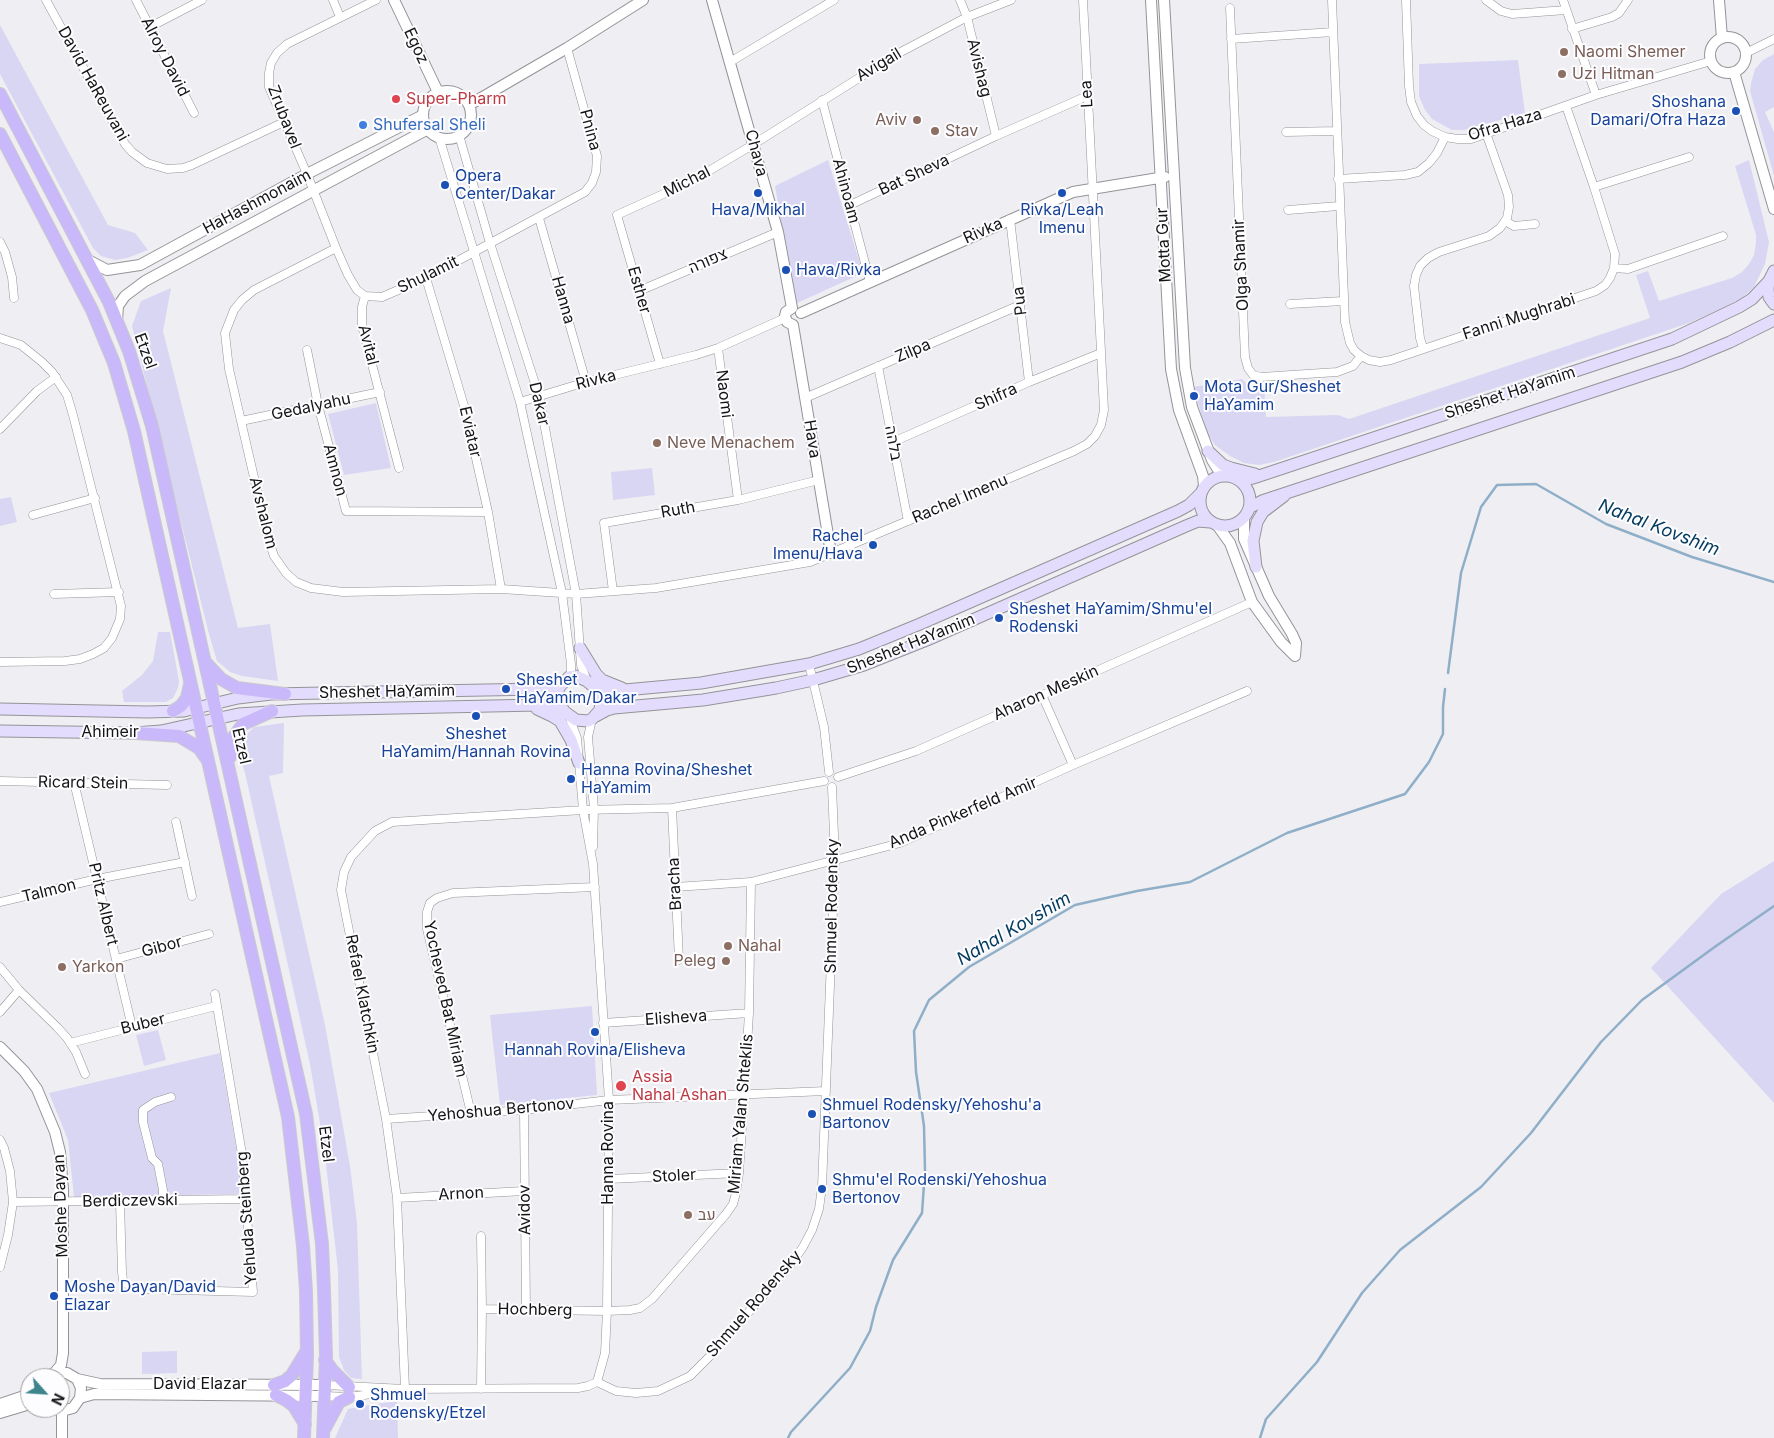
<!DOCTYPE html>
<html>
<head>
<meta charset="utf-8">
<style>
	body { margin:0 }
	#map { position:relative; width:1774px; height:1438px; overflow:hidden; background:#efeff3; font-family:Inter,sans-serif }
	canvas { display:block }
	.north { position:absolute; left:20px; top:1368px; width:50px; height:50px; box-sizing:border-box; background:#fdfcff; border:1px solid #a09fa1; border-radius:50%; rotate:116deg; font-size:14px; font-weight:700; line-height:20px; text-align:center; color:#141415 }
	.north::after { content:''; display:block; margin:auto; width:18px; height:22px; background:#3d848d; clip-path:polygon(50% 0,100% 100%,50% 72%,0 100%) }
</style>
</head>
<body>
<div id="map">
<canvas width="1774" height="1438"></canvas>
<div class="north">N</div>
</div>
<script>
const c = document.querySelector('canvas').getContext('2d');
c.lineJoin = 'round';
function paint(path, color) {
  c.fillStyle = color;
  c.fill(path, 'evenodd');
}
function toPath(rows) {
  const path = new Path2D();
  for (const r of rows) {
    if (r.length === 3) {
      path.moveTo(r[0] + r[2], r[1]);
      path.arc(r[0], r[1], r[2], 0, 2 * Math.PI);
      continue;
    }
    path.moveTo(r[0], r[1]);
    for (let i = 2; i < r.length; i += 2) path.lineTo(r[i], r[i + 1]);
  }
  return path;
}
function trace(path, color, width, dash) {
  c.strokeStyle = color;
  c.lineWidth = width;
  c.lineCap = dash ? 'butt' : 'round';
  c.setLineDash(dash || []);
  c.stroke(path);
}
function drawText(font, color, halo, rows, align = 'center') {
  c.font = font + ' Inter,Heebo,sans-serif';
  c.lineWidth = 4;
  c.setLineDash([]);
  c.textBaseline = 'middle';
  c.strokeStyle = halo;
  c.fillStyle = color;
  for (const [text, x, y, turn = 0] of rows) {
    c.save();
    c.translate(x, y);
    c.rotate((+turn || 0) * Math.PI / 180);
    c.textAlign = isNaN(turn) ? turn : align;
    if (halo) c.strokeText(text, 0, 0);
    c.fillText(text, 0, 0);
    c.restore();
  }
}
paint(toPath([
	[0,25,108,225,135,233,148,250,127,258,115,260,101,256,93,248,0,74],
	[1774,54,1774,107,1765,112,1774,132,1774,176,1750,91,1751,83,1755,69,1763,60],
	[1518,60,1525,113,1464,130,1452,130,1432,119,1425,110,1419,96,1419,64],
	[828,160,863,273,795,304,775,186],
	[1749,160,1769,242,1765,264,1754,287,1742,298,1720,309,1689,323,1274,462,1259,465,1244,463,1230,456,1215,445,1207,433,1193,387,1242,379,1248,385,1264,384,1266,417,1338,415,1349,419,1650,318,1636,275,1648,271,1659,301,1732,278,1742,272,1749,264,1754,255,1756,243,1756,235,1735,166],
	[171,288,163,331,238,628,270,624,278,681,242,676,230,672,217,661,209,634,132,326,141,301],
	[376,403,391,468,344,475,328,414],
	[652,468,655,495,613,500,611,472],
	[11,497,17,522,0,526,0,499],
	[158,632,170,632,179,681,178,688,173,698,166,702,124,702,122,691,142,675,153,661],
	[284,723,283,773,269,776,325,1025,350,1166,357,1223,362,1379,351,1378,344,1370,339,1357,338,1270,324,1147,310,1064,245,773,238,751,241,740,254,727],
	[1774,861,1774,1103,1651,968,1721,894],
	[592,1006,597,1095,500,1105,490,1015],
	[158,1030,166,1060,144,1066,136,1035],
	[220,1053,243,1188,238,1194,74,1197,68,1140,49,1093],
	[177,1351,177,1373,142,1374,142,1352],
	[397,1401,398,1438,335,1438,348,1409,362,1406]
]), '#d8d6f3');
trace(toPath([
	[1448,673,1461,573,1481,507,1497,485,1536,484,1606,524,1692,557,1774,582],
	[788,1438,791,1432,850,1368,870,1331,876,1307,893,1260,922,1213,925,1170,924,1126,916,1072,914,1031,929,1000,969,967,1075,905,1137,891,1190,882,1287,833,1405,794,1429,762,1443,734,1443,707,1445,689],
	[1260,1438,1266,1419,1317,1362,1362,1293,1400,1250,1481,1187,1531,1133,1601,1042,1642,1000,1716,946,1774,906]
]), '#8faec8', 2.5);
const minor = toPath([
	[46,0,125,144,132,152,147,163,167,169,183,168,192,165,284,122],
	[136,0,194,113],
	[333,0,340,17],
	[376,0,287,44,277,53,271,63,269,73,269,87,307,174,336,248,348,275,357,290,365,296,362,307,362,326,399,468],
	[960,0,967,17,996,136],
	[1332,0,1345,322,1350,343,1354,350,1361,356,1369,360,1380,362,1391,360,1596,291,1605,285,1610,278,1614,268,1615,254,1594,187,1566,106],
	[1406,0,1409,86,1411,102,1417,116,1424,125,1432,131,1445,137,1458,139,1471,139,1596,95,1711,61],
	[1486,0,1501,11,1512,14,1566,10],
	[1563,0,1596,95],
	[1230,8,1245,357,1248,368,1253,375,1261,377,1337,372,1353,366,1361,356],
	[150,27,202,0],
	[1572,29,1612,17,1619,13,1628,0],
	[1231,39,1333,32],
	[1746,53,1774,39],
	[730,62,834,0],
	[822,100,870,282],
	[1286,132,1337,131],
	[459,135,490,243,539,396,576,594,581,665,587,681],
	[439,137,520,402,562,593,571,664,571,672,567,679],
	[1338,179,1405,175,1418,172,1429,163,1437,153,1445,137],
	[1594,187,1689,157],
	[850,205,996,136,1087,96],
	[1288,210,1339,206],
	[539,218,586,382],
	[1010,219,1029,382],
	[1505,221,1514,226,1535,224],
	[0,242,5,252,12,277,14,298],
	[336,248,254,290,242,300,234,310,225,333,229,369,268,538,274,556,286,573,296,582,311,588,343,592,501,589,576,594,656,588,810,562,1074,451,1087,444,1095,436,1101,425,1104,410,1083,0],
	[1614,268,1628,269,1723,236],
	[426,278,465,409,488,512,501,589],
	[639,291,778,232],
	[365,296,382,297,426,278,585,192,592,183,596,172,597,156,567,48],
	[1290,304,1343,301],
	[0,338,21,345,42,362,52,372,67,395,73,415,121,606,120,619,112,638,104,648,93,654,80,659,65,661,0,662],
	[718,348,738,500],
	[1423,348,1420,338,1414,286,1416,275,1420,266,1428,258,1439,252,1489,236,1500,228,1507,218,1509,207,1508,195,1486,133],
	[307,350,318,405,346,511,488,512],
	[660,364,617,215,692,181,754,144,897,54,967,17,1011,0],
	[878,366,908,521],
	[805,398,1020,305],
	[520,402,586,382,696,355,718,348,785,318],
	[241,421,380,392],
	[0,429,37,391,56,377],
	[893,442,1029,382,1101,353],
	[33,515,95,498],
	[613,591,604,523,738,500,819,480],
	[54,594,119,592],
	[809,664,824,727,829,772],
	[1042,695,1073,765],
	[569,716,577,738,583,810,593,864,609,1100,607,1311,605,1353,597,1382],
	[592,719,588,737,594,809,593,847],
	[838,777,916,751,1252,602],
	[0,781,167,785],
	[74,782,132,1027],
	[672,808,679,960],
	[176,822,192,896],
	[675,887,751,882,900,843,1073,765,1247,691],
	[0,902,97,879,185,862],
	[116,959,209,934],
	[0,967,19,990,57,1027,67,1038,76,1052,85,1074],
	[0,1012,19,990],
	[603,1023,749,1013],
	[70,1043,216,1006],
	[524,1110,526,1310],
	[471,1113,427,929,427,912,430,903,437,898,453,893,595,887],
	[386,1119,524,1110,609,1100,826,1091],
	[0,1140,4,1148,10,1171,13,1202,8,1235,0,1267],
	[609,1179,739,1173],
	[397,1198,524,1191],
	[163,1201,163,1190,158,1164,152,1158,143,1122,143,1110,155,1102,171,1097],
	[13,1202,247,1199],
	[120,1202,122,1272,123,1280,128,1285,133,1288,140,1289,253,1292,242,1154,215,994],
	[481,1236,482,1309],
	[597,1382,616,1391,636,1393,658,1391,690,1376,709,1357,792,1263,803,1247,812,1230,819,1209,822,1187,835,859,832,787],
	[325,1385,405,1389,578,1388,588,1386,597,1382],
	[405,1389,397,1198,386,1119,341,890,344,872,351,857,375,831,392,822,583,810,672,808,824,781],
	[481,1389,482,1309,607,1311,630,1310,640,1308,652,1299,726,1214,733,1204,736,1193,739,1173,744,1095,749,1013,751,882],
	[324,1396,349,1397,386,1392]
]);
const tertiary = toPath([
	[394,0,438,92],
	[712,0,778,232,792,308],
	[1151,0,1171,369,1179,410,1203,476,1204,486],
	[1164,0,1185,368,1192,407,1212,460,1219,471,1226,476],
	[1719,0,1722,38],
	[1728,55,18],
	[1734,72,1774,209],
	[447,115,24],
	[469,105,567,48,643,0],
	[88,260,107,270,140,265,307,174,423,115],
	[792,308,786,312,785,316,787,322,793,325],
	[801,313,1073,192,1165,177],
	[117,320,118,306,125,296,145,281,428,129],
	[793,325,831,553],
	[1244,518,1244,539,1269,596,1292,634,1296,643,1295,656],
	[1217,525,1230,543,1252,602,1281,642,1295,656],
	[0,1047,24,1071,37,1089,55,1132,60,1152,63,1190,63,1353,61,1365,51,1377],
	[51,1377,56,1374,67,1373,77,1379,81,1388,80,1398,73,1408,62,1411,53,1408],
	[77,1379,100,1384,325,1385],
	[80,1398,94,1394,324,1396],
	[0,1404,30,1394],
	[62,1411,62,1438],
	[0,1413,30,1404]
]);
const secondary = toPath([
	[1774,271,1769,281,1768,289,1769,297,1774,304],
	[1208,451,1223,465,1231,468,1255,474],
	[1225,501,25],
	[1239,480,1253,478,1672,339,1739,307,1752,299,1769,281],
	[1249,508,1262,501,1682,362,1730,342,1774,320],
	[1256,567,1253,541,1257,522,1263,512,1284,496],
	[580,648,596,674,602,680,622,688],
	[576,676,587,681,594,687,601,698,600,710,592,719,588,721,576,720,565,712,559,705,557,693,560,686,569,677,576,676],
	[594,687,602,691,614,691,701,683,809,664,859,649,920,624,1178,511,1189,505,1200,494],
	[0,709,147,712,184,711,238,698,271,694,539,689,560,686],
	[537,709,552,716,560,721,571,740,579,763],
	[596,716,607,710,614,708,703,700,776,688,813,680,864,665,927,640,1186,526,1198,521,1210,522],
	[0,731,135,733,161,731,238,714,302,710,538,705,563,709]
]);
const primary = toPath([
	[0,94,109,302,129,351,152,426,306,1114,322,1244,324,1290,326,1356,323,1438],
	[0,134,92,310,114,363,134,431,288,1117,303,1246,306,1291,307,1356,304,1438],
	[207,664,221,679,237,688,285,694],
	[173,711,181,706,187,698,190,684],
	[135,733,179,736,199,748,206,758],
	[230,757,233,738,243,724,272,711],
	[325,1360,332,1370,349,1387],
	[274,1385,285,1381,292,1375,306,1352],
	[276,1395,286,1400,294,1406,305,1424],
	[325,1428,339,1402,349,1397]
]);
trace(minor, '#949498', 9);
trace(tertiary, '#949498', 12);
trace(secondary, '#949498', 13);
trace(primary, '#cbcbcc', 14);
trace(minor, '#fff', 8);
trace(tertiary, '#fff', 10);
trace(secondary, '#e4dcfd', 11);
trace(primary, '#c9b8fa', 12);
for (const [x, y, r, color] of [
	[1564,52,5,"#8d6e63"],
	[1562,74,5,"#8d6e63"],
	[396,99,5,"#e0444e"],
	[1736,111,5,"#1a4fb4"],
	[917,120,5,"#8d6e63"],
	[363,125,5,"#3f7fe0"],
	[935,131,5,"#8d6e63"],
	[445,185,5,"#1a4fb4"],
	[758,193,5,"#1a4fb4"],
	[1062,193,5,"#1a4fb4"],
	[786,270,5,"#1a4fb4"],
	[1194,396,5,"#1a4fb4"],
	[657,443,5,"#8d6e63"],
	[873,545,5,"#1a4fb4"],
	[999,618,5,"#1a4fb4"],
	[506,689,5,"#1a4fb4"],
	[476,716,5,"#1a4fb4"],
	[571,779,5,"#1a4fb4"],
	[728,946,5,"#8d6e63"],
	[726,961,5,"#8d6e63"],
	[62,967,5,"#8d6e63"],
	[595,1032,5,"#1a4fb4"],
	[621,1086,6,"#e0444e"],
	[812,1114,5,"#1a4fb4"],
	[822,1189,5,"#1a4fb4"],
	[688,1215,5,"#8d6e63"],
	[54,1296,5,"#1a4fb4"],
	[360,1404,5,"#1a4fb4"]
]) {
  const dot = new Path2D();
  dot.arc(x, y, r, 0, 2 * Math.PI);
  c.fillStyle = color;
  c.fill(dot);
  trace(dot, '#fdfcff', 2);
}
drawText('16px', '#141415', '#fdfcff', [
	["Egoz",416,46,65],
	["Alroy David",165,57,63],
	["Avigail",879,65,-31],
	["Avishag",979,68,76],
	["David HaReuvani",93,84,61],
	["Lea",1087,94,-93],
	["Zrubavel",284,117,69],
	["Ofra Haza",1505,125,-17],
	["Pnina",590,130,75],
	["Chava",756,153,75],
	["Bat Sheva",914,175,-25],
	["Michal",687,182,-27],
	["Ahinoam",846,191,75],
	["HaHashmonaim",257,202,-28],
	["Rivka",983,231,-24],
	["Motta Gur",1164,245,-93],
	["צפורה",708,261,-23],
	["Olga Shamir",1241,265,-93],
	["Shulamit",428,275,-26],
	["Esther",639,290,74],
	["Hanna",563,300,74],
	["Pua",1020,301,-97],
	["Fanni Mughrabi",1519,317,-18],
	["Avital",368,345,76],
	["Etzel",145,351,70],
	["Zilpa",913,351,-23],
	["Rivka",596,380,-14],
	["Sheshet HaYamim",1510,393,-18],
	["Naomi",724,394,83],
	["Shifra",996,397,-24],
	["Dakar",539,404,77],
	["Gedalyahu",311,407,-12],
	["Eviatar",470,432,77],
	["Hava",812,439,81],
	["בלהה",893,443,79],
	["Amnon",335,470,75],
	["Rachel Imenu",960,499,-23],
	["Ruth",678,510,-10],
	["Avshalom",263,513,76],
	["Sheshet HaYamim",911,644,-22],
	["Sheshet HaYamim",387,692,-1],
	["Aharon Meskin",1046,693,-24],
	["Ahimeir",110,732],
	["Etzel",241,746,77],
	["Ricard Stein",83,783,1],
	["Anda Pinkerfeld Amir",963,813,-23],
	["Bracha",675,884,-93],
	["Talmon",49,891,-14],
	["Pritz Albert",103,904,77],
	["Shmuel Rodensky",832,906,-89],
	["Gibor",162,947,-15],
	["Refael Klatchkin",362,994,79],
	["Yocheved Bat Miriam",445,999,78],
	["Elisheva",676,1018,-4],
	["Buber",143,1024,-14],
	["Yehoshua Bertonov",501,1110,-5],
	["Miriam Yalan Shteklis",741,1114,-85],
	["Etzel",326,1144,83],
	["Hanna Rovina",608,1153,-90],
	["Stoler",674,1176,-3],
	["Arnon",461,1194,-3],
	["Berdiczevski",130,1201,-1],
	["Moshe Dayan",61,1206,-92],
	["Avidov",525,1210,-91],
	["Yehuda Steinberg",247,1218,-94],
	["Shmuel Rodensky",754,1304,-49],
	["Hochberg",535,1310,1],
	["David Elazar",200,1384]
]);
drawText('16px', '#785e54', '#fdfcff', [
	["Naomi Shemer",1574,52],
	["Uzi Hitman",1572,74],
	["Aviv",907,120,"right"],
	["Stav",945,131],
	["Neve Menachem",667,443],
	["Nahal",738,946],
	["Peleg",716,961,"right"],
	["Yarkon",72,967],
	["עב",698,1215]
], 'left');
drawText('16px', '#be3a42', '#fdfcff', [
	["Super-Pharm",406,99],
	["Assia",632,1077],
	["Nahal Ashan",632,1095]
], 'left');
drawText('16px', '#164399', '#fdfcff', [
	["Shoshana",1726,102,"right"],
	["Damari/Ofra Haza",1726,120,"right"],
	["Opera",455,176],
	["Center/Dakar",455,194],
	["Hava/Mikhal",758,210,"center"],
	["Rivka/Leah",1062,210,"center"],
	["Imenu",1062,228,"center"],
	["Hava/Rivka",796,270],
	["Mota Gur/Sheshet",1204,387],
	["HaYamim",1204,405],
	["Rachel",863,536,"right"],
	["Imenu/Hava",863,554,"right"],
	["Sheshet HaYamim/Shmu'el",1009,609],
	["Rodenski",1009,627],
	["Sheshet",516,680],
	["HaYamim/Dakar",516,698],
	["Sheshet",476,734,"center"],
	["HaYamim/Hannah Rovina",476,752,"center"],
	["Hanna Rovina/Sheshet",581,770],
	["HaYamim",581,788],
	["Hannah Rovina/Elisheva",595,1050,"center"],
	["Shmuel Rodensky/Yehoshu'a",822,1105],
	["Bartonov",822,1123],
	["Shmu'el Rodenski/Yehoshua",832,1180],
	["Bertonov",832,1198],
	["Moshe Dayan/David",64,1287],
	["Elazar",64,1305],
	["Shmuel",370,1395],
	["Rodensky/Etzel",370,1413]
], 'left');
drawText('16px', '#366cbe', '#fdfcff', [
	["Shufersal Sheli",373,125]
], 'left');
drawText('italic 18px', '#033b5e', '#fdfcff', [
	["Nahal Kovshim",1659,528,21],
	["Nahal Kovshim",1014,929,-30]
]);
</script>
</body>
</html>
